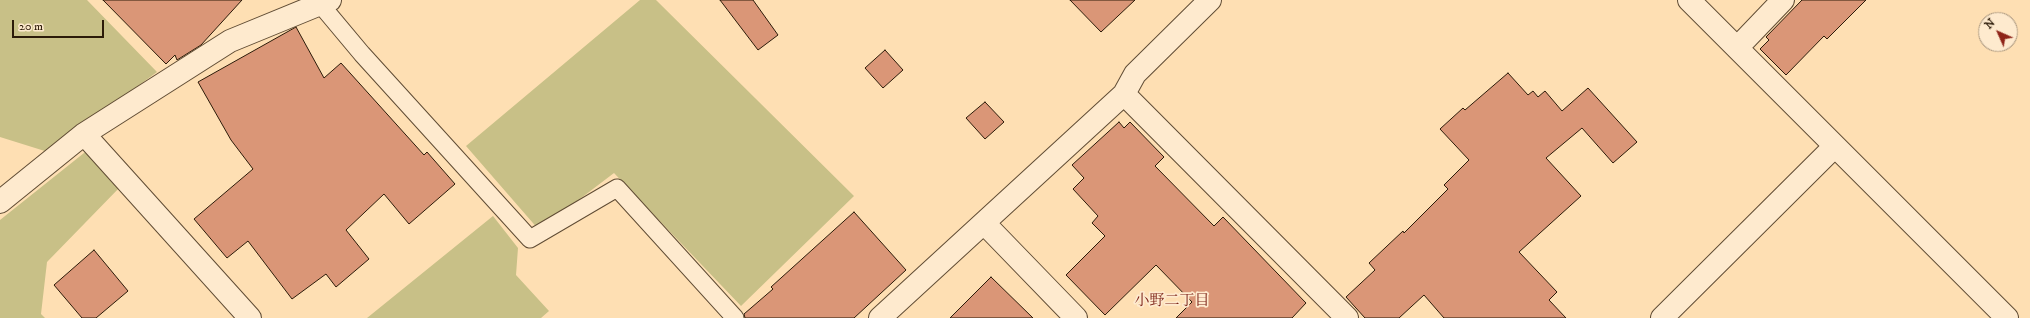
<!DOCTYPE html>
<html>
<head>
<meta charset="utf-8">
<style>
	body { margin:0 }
	#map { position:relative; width:2030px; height:318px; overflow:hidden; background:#fedfb3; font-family:"IM FELL DW Pica",serif }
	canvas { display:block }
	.north { position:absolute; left:1978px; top:12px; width:40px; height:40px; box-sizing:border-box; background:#feeace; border:1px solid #aa977f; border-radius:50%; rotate:315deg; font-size:11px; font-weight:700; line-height:16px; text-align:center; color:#2c1b09 }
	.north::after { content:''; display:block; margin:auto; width:14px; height:18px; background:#8f2418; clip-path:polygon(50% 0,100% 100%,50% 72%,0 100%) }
	.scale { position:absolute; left:12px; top:20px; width:92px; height:18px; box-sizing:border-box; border:2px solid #2c1b09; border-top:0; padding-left:5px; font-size:12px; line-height:14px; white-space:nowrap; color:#2c1b09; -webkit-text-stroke:3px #feeace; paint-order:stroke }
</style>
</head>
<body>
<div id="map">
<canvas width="2030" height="318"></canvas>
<div class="north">N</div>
<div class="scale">20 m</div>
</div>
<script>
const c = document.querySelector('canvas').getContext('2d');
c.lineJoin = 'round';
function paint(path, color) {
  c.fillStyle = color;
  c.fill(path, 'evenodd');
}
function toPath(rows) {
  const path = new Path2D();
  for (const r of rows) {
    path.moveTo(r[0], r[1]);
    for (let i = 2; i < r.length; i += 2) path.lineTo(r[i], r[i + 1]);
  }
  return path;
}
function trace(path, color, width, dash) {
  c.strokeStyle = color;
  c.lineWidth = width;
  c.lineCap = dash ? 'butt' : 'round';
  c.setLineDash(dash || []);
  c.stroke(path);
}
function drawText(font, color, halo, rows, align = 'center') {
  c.font = font + ' "IM FELL DW Pica","Noto Serif JP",serif';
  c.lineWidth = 3.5;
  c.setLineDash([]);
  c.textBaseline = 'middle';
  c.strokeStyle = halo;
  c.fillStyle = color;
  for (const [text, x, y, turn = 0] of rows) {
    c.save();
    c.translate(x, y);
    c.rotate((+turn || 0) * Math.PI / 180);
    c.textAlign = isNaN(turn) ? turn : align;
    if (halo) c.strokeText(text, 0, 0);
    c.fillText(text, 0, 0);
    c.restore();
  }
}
paint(toPath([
	[0,0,87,0,157,72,48,152,0,137],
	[640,0,656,0,854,196,741,306,614,173,539,230,466,146],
	[89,149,122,185,47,262,41,314,45,318,0,318,0,220],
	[493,216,518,248,516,275,549,311,541,318,367,318]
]), '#c8c087');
const building = toPath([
	[103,0,242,0,201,45,177,60,175,55,166,64,103,0],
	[720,0,753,0,778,35,758,50,720,0],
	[1070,0,1135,0,1101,32,1070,0],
	[1802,0,1866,0,1827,39,1824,36,1786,75,1760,49,1769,40,1766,37,1802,0],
	[296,27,324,78,341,63,424,155,427,152,455,184,409,224,384,194,346,230,369,259,336,287,326,274,292,299,248,241,227,258,194,219,253,169,231,140,198,82,296,27],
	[885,50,903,70,883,88,865,68,885,50],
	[1508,73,1528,95,1533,91,1538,97,1545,91,1562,111,1588,88,1637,142,1613,163,1582,128,1546,158,1581,196,1519,252,1557,292,1549,300,1566,318,1444,318,1424,295,1399,318,1365,318,1346,297,1375,270,1369,263,1403,231,1404,233,1448,189,1444,185,1469,160,1440,129,1463,108,1465,110,1508,73],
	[985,102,1004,122,985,139,966,118,985,102],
	[1119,122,1124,128,1130,122,1164,157,1155,166,1214,226,1223,217,1306,303,1292,318,1176,318,1192,302,1156,265,1105,315,1066,275,1105,236,1092,223,1098,216,1073,189,1084,178,1072,165,1119,122],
	[854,212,906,270,854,318,745,318,744,314,773,289,771,287,854,212],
	[94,250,128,291,96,318,82,318,54,285,94,250],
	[991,277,1033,318,950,318,991,277]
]);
paint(building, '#da9677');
trace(building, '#2c1b09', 1);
const service = toPath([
	[321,5,362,54,530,239,617,188,735,318]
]);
const minor = toPath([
	[1689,0,2007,318],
	[1737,48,1783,0],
	[1124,94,1347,318],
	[84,134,250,318],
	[0,202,84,134,230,41,330,0],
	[984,223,1076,318],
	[880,318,1124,94,1135,74,1210,0],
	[1662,318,1835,146]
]);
trace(service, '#604c34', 19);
trace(minor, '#604c34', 24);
trace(service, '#feeace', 17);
trace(minor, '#feeace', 22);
drawText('15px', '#7a1f14', '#feeace', [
	["小野二丁目",1172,302]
]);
</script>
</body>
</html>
